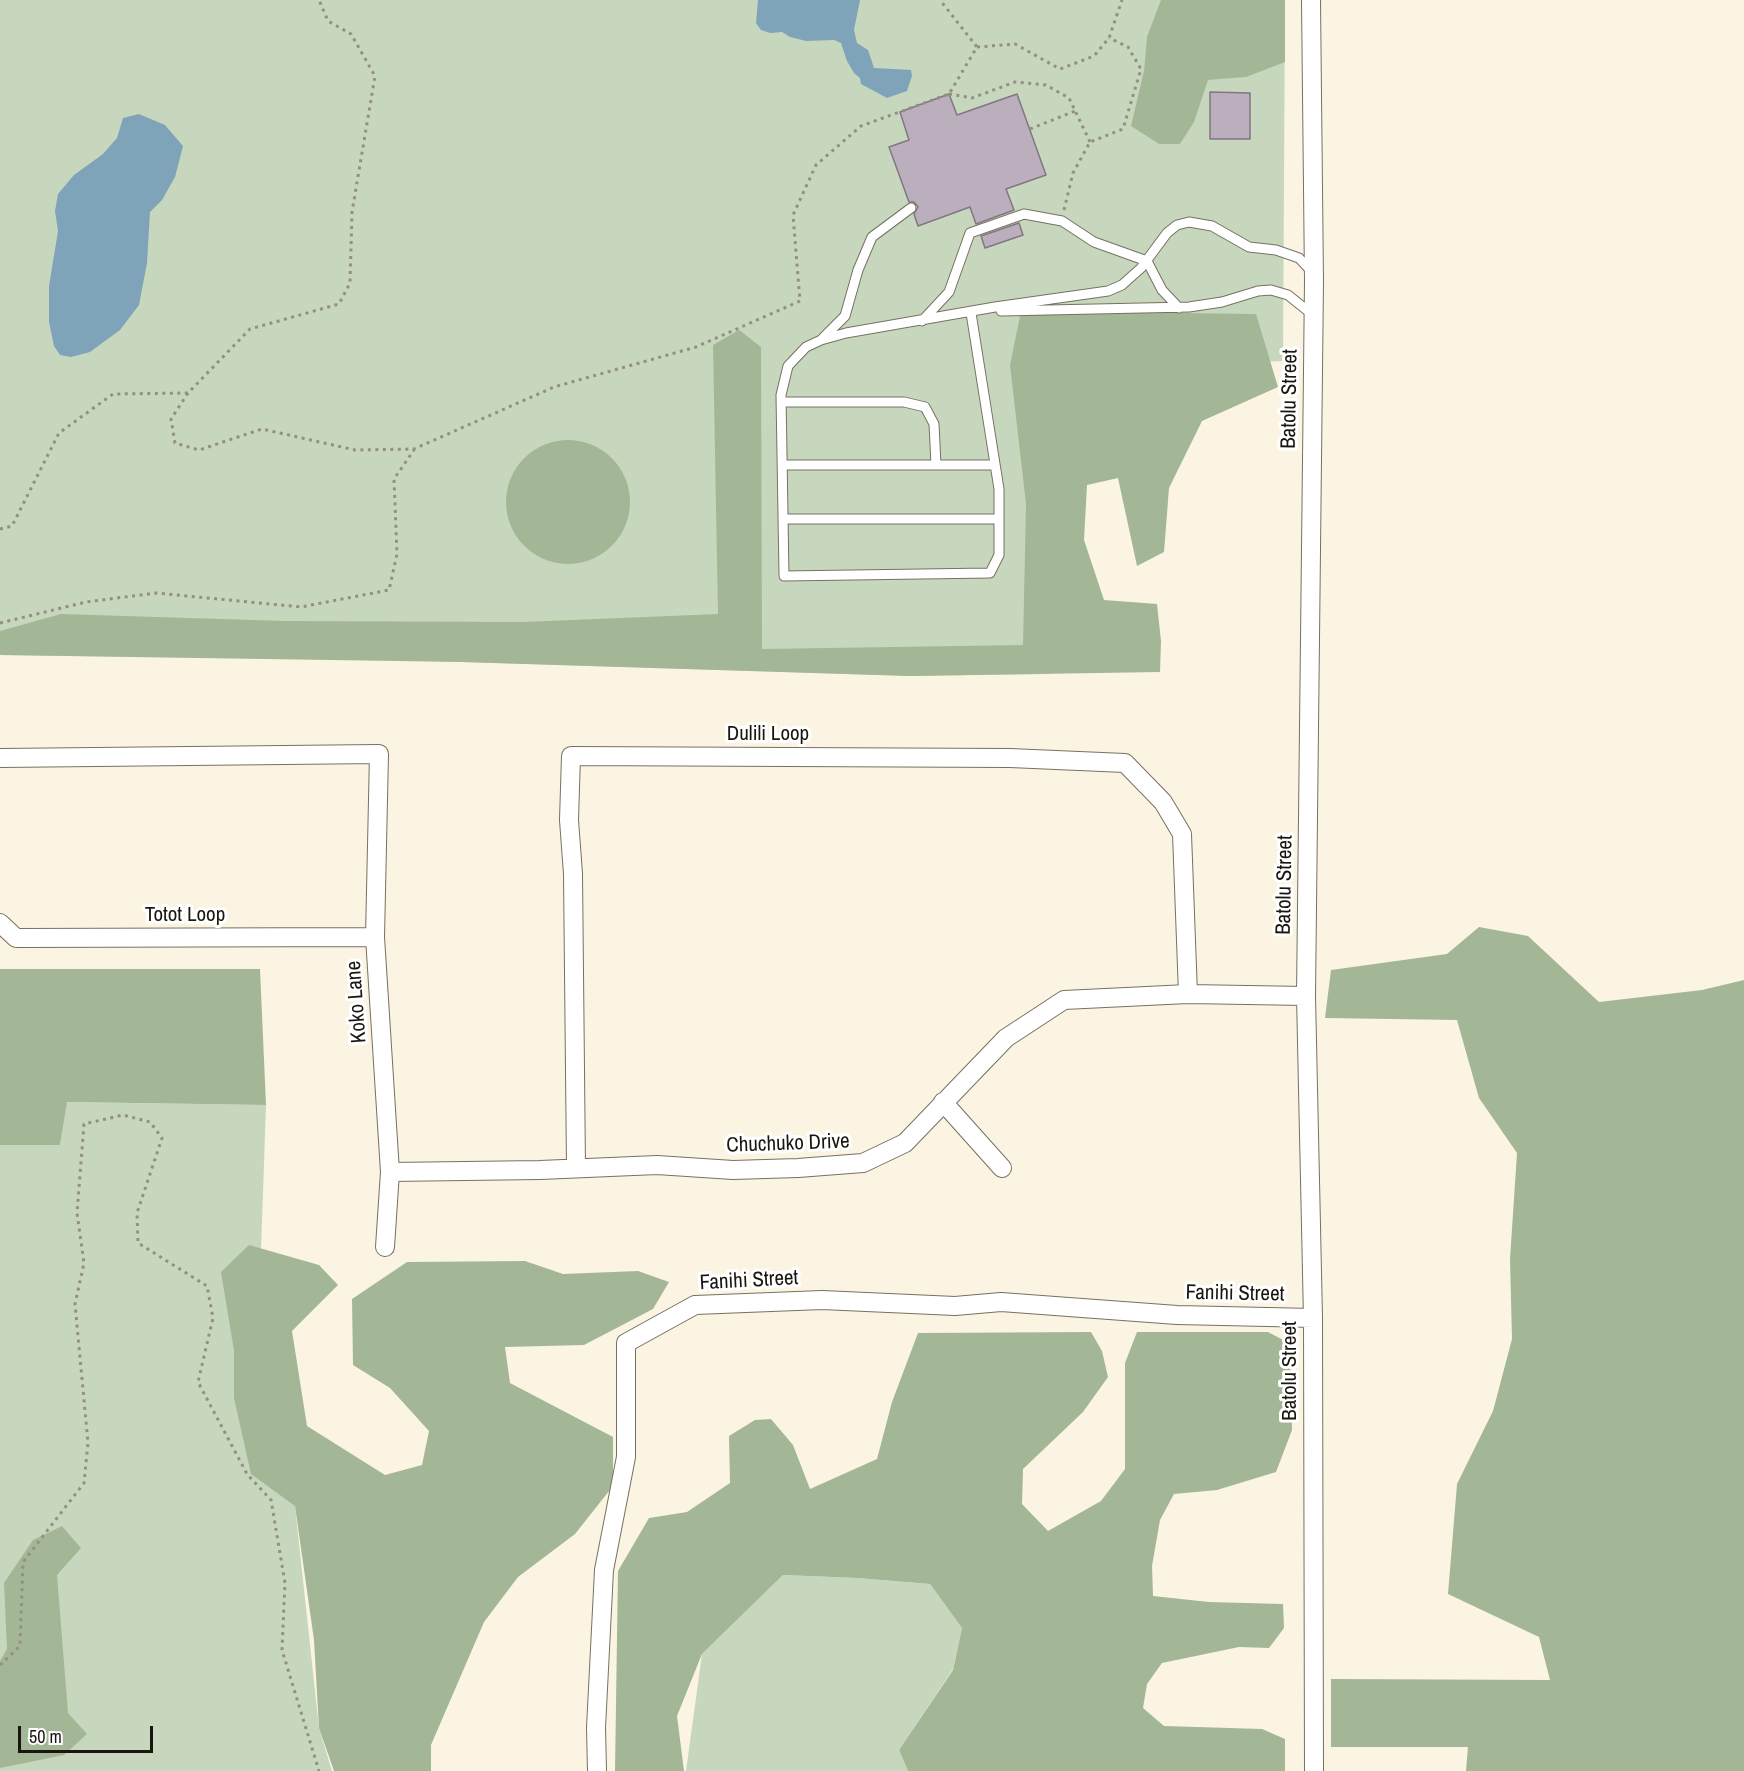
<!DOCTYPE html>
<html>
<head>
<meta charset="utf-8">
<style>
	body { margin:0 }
	#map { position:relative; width:1744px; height:1771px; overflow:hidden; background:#fbf4e3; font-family:"Archivo Narrow",sans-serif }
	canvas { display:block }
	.scale { position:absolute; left:18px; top:1726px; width:135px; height:27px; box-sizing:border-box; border:3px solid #191610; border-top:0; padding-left:8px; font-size:18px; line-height:21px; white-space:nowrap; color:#191610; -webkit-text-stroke:4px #fff; paint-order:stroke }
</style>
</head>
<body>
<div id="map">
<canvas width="1744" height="1771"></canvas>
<div class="scale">50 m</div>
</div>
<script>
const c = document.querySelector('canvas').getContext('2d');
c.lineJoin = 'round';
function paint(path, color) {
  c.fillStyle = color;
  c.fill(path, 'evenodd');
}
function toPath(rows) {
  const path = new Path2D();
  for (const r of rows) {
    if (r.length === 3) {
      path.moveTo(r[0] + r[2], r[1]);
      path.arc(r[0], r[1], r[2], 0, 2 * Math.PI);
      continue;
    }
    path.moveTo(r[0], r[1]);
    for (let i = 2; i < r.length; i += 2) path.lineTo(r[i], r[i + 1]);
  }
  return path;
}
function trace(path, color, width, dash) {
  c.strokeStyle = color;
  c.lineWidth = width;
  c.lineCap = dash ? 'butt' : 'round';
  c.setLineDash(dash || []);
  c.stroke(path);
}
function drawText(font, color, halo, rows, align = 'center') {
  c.font = font + ' "Archivo Narrow",sans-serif';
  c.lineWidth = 6;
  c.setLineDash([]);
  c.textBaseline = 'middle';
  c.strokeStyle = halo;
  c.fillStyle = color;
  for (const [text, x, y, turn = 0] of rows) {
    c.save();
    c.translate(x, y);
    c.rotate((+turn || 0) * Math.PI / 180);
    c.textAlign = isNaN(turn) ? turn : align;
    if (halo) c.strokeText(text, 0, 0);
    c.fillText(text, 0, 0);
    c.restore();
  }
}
paint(toPath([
	[0,0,1285,0,1283,361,1165,365,1046,499,1050,674,910,676,397,660,0,655],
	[66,1102,266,1105,259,1308,295,1506,319,1728,332,1771,0,1771,0,1145,60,1145],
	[783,1575,857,1578,930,1584,962,1628,953,1669,899,1750,908,1771,686,1771,702,1654]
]), '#c7d7be');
paint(toPath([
	[1161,0,1285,0,1285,62,1246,77,1208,80,1194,122,1180,144,1159,144,1131,126,1144,71,1147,37],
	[1021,311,1256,314,1278,387,1202,421,1169,488,1164,552,1137,566,1118,478,1087,485,1084,540,1104,600,1157,604,1161,641,1160,672,910,676,462,662,0,655,0,631,61,614,285,621,523,622,718,614,713,345,739,330,761,347,762,649,1023,645,1026,504,1010,365],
	[568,502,62],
	[1479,927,1528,936,1599,1002,1702,990,1744,980,1744,1771,1466,1771,1468,1747,1331,1747,1331,1679,1550,1680,1539,1637,1448,1594,1457,1484,1493,1411,1512,1339,1510,1259,1517,1153,1479,1098,1457,1020,1325,1018,1331,970,1447,954],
	[0,969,260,969,266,1105,67,1102,60,1145,0,1145],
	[249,1245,319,1265,338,1285,292,1331,307,1426,385,1475,422,1465,429,1431,390,1388,353,1365,352,1299,407,1262,525,1261,563,1274,638,1271,669,1282,653,1309,584,1345,505,1347,510,1383,613,1437,613,1486,575,1534,518,1577,484,1622,431,1745,431,1771,334,1771,319,1728,314,1640,295,1506,251,1474,234,1398,234,1351,221,1272],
	[1091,1332,1102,1351,1108,1377,1083,1412,1023,1469,1022,1504,1048,1531,1101,1501,1125,1469,1125,1363,1137,1332,1268,1332,1291,1344,1292,1430,1276,1472,1217,1490,1174,1494,1160,1520,1152,1566,1153,1596,1209,1602,1283,1604,1284,1628,1269,1648,1239,1647,1162,1663,1147,1684,1143,1708,1164,1726,1262,1729,1285,1739,1285,1771,908,1771,899,1750,953,1670,962,1628,930,1584,857,1578,783,1575,702,1654,677,1716,684,1771,615,1771,618,1571,649,1518,687,1512,730,1483,729,1436,755,1420,771,1419,793,1445,810,1489,877,1459,892,1402,918,1333],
	[62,1526,81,1548,57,1575,68,1713,87,1734,64,1755,0,1768,0,1661,7,1649,4,1583,33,1540]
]), '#a3b796');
paint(toPath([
	[758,0,860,0,854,30,857,43,868,50,874,68,911,70,912,76,907,91,887,98,861,84,860,78,854,73,847,61,841,43,834,40,806,41,790,37,782,32,770,33,761,30,756,23],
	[139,114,165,125,183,146,175,177,162,200,150,212,147,263,139,305,120,330,90,352,71,357,60,355,54,346,49,322,49,286,58,231,55,211,58,194,74,175,103,154,117,138,123,118]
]), '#7fa3b8');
const building = toPath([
	[1210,92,1250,93,1250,139,1210,139,1210,92],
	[949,94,957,115,1017,94,1046,175,1006,189,1014,210,976,224,970,207,918,226,914,214,918,207,914,202,909,202,889,147,909,140,900,112,949,94],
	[1019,223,1023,235,985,248,981,236,1019,223]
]);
paint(building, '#bcafbd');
trace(building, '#827683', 1.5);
const lane = toPath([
	[1001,311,1189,307,1222,302,1258,291,1271,290,1288,295,1313,315],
	[971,313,999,489,999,555,990,573,784,576,781,395,788,366,806,347,821,340,846,333,995,307,1108,291,1122,285,1141,268,1167,233,1177,225,1189,222,1212,226,1249,247,1276,250,1299,258,1313,273],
	[922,321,949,292,970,233,1024,214,1062,221,1094,242,1147,261,1162,290,1179,308],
	[823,338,845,316,858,270,872,237,911,208],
	[782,402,904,402,925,407,934,424,936,465],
	[783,465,995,465],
	[783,519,999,519]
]);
const street = toPath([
	[1311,0,1314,281,1306,996,1313,1318,1314,1771],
	[0,758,379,754,375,937,390,1172,385,1247],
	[0,923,16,938,375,937],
	[943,1102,1002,1168],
	[576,1168,573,874,569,820,571,756,1010,758,1125,763,1163,802,1182,834,1188,994],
	[390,1172,540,1170,657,1165,733,1170,798,1168,863,1163,905,1143,1006,1038,1064,1000,1188,994,1306,996],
	[597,1771,596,1728,604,1570,626,1457,626,1343,695,1305,822,1300,955,1306,1001,1302,1177,1315,1313,1318]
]);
trace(lane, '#777162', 11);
trace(street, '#777162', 20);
trace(toPath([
	[977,47,1015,44,1060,69,1094,56,1109,38,1122,0],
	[949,94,972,98,1015,82,1046,85,1069,98,1090,142],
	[1030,129,1075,111],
	[1064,210,1073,173,1090,142,1123,129,1141,69,1128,47,1109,38],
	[188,393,171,419,175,443,199,450,262,429,355,450,414,449,554,387,696,347,800,301,793,215,816,165,861,126,949,94,977,47,940,0],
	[0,529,12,526,59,433,113,394,188,393,250,329,339,304,350,283,352,212,375,76,351,34,328,21,319,0],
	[0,623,86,602,156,593,301,607,389,590,397,554,394,479,414,450],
	[0,1665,20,1646,23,1562,84,1483,88,1443,75,1304,84,1263,77,1213,84,1124,123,1115,150,1122,162,1138,137,1213,138,1243,207,1286,213,1318,198,1382,247,1474,271,1500,285,1583,282,1650,319,1771]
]), '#948f83', 3, [3, 4.5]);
trace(lane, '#fff', 9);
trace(street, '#fff', 18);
drawText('21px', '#191610', '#fff', [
	["Batolu Street",1290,399,-89],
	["Dulili Loop",768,734],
	["Batolu Street",1285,885,-89],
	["Totot Loop",185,915],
	["Koko Lane",357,1002,-94],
	["Chuchuko Drive",788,1144,-2],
	["Fanihi Street",749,1281,-3],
	["Fanihi Street",1235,1294,1],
	["Batolu Street",1290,1371,-90]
]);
</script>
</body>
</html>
